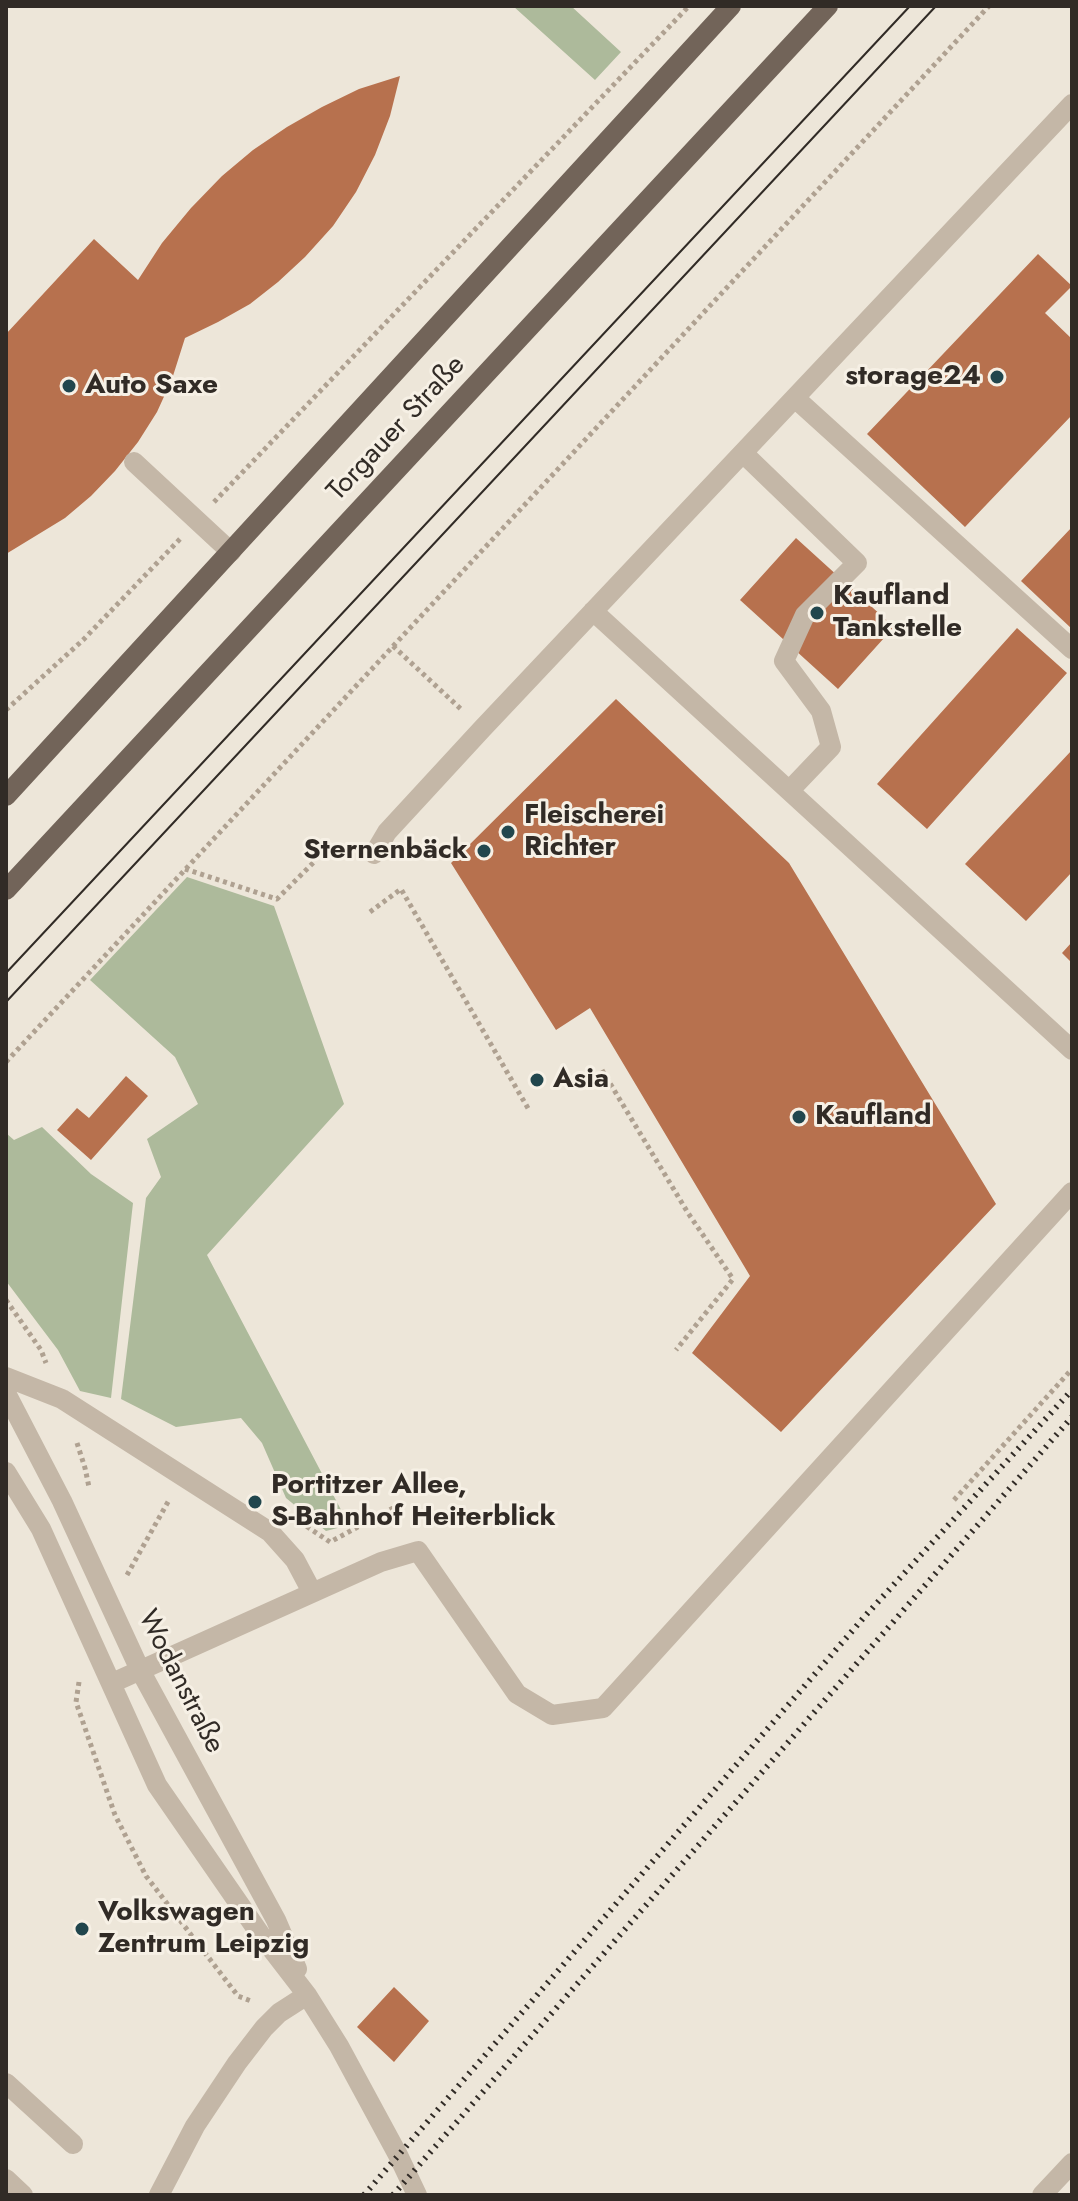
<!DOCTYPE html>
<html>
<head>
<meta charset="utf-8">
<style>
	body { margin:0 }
	#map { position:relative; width:1078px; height:2201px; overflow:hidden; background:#ede6d9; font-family:Jost,sans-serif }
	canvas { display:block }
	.frame { position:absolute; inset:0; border:8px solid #312b26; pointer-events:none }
</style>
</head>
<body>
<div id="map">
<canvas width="1078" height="2201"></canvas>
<div class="frame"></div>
</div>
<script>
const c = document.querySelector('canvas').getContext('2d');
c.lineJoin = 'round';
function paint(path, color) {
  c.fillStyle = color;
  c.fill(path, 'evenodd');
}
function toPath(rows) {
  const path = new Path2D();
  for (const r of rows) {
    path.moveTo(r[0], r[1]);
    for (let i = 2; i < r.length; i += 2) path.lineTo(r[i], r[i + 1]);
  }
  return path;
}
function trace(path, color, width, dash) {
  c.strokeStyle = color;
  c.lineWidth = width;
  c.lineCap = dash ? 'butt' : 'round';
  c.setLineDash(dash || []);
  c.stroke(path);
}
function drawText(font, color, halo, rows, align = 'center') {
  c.font = font + ' Jost,sans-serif';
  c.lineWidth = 6;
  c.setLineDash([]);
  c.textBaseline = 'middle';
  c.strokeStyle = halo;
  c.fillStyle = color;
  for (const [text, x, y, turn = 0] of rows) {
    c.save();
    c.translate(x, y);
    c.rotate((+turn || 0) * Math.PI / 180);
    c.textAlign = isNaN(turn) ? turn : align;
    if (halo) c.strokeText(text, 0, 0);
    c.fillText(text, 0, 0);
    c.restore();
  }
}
paint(toPath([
	[513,6,571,6,621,52,595,80],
	[187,877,274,906,344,1104,207,1255,349,1525,326,1531,286,1498,262,1443,241,1418,176,1427,121,1399,146,1198,161,1177,147,1139,198,1104,175,1057,90,980],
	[42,1127,91,1174,133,1203,111,1398,80,1391,58,1350,6,1281,6,1133,14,1140]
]), '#adba9b');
paint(toPath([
	[400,76,390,116,375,155,356,192,333,226,305,257,278,282,250,304,218,322,185,338,172,379,157,412,138,442,115,471,91,496,65,518,6,554,6,334,94,239,138,280,162,243,191,208,222,176,253,150,287,127,322,107,359,89],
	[1038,254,1072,286,1045,313,1072,339,1072,415,965,527,867,434],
	[1072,527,1072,629,1021,581],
	[796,538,894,627,838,689,740,600],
	[1017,628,1067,673,927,829,877,784],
	[616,699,789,863,996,1204,781,1432,692,1353,750,1276,590,1008,556,1030,451,863],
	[1072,750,1072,872,1026,921,965,864],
	[1072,942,1072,963,1062,953],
	[126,1076,148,1096,91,1160,57,1130,77,1108,89,1118],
	[394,1987,429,2021,394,2062,357,2027]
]), '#b7714e');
trace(toPath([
	[214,502,689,6],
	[393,646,463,711],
	[6,710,83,640,180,539],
	[185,869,277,899,315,861],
	[370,912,401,889,529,1110],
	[6,1062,989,6],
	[602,1070,688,1213,733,1279,676,1350],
	[6,1300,41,1350,46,1363],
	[77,1443,85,1468,89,1487],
	[954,1500,1072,1369],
	[300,1522,330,1542,395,1507],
	[127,1575,169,1500],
	[79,1682,76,1702,115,1815,146,1876,238,1996,251,2001]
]), '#afa191', 5, [4, 4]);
trace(toPath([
	[795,398,1072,649],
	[743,453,857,563,805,615,784,661,821,711,831,747,790,790],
	[134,462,231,552],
	[593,611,1072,1050],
	[374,854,387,832,482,729,1072,104],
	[6,1377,62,1399,270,1532,295,1560,312,1592],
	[6,1393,62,1501,140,1670,276,1920,297,1969],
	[6,1472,41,1529,157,1785,260,1934,307,1995,339,2046,398,2155,417,2195],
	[112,1683,381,1562,418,1551,517,1694,552,1715,603,1708,1072,1192],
	[6,2083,73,2144],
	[6,2179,23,2195],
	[159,2195,195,2126,237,2063,264,2028,279,2013,307,1995],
	[1042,2195,1072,2163]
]), '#c4b7a7', 20);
trace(toPath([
	[6,796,731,6],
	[6,890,828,6]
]), '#726459', 20);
trace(toPath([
	[6,973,910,6],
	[6,1002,936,6]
]), '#312b26', 2);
trace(toPath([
	[364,2195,866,1615,1072,1390],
	[393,2195,1072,1417]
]), '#312b26', 6, [2, 6]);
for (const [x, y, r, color] of [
	[997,377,8,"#21464d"],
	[69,386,8,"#21464d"],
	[817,613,8,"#21464d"],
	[508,832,8,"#21464d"],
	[484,851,8,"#21464d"],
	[537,1080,8,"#21464d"],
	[799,1117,8,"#21464d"],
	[255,1502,8,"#21464d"],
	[82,1929,8,"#21464d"]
]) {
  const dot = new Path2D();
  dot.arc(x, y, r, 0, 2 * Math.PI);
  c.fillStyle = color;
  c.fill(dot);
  trace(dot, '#f6f0e5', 3);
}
drawText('bold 28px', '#312b26', '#f6f0e5', [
	["storage24",981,377,"right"],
	["Auto Saxe",85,386],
	["Kaufland",833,597],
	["Tankstelle",833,629],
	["Fleischerei",524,816],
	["Richter",524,848],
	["Sternenbäck",468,851,"right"],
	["Asia",553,1080],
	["Kaufland",815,1117],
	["Portitzer Allee,",271,1486],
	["S-Bahnhof Heiterblick",271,1518],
	["Volkswagen",98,1913],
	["Zentrum Leipzig",98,1945]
], 'left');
drawText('28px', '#312b26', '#f6f0e5', [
	["Torgauer Straße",397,429,-47],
	["Wodanstraße",180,1682,63]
]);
</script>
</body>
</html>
